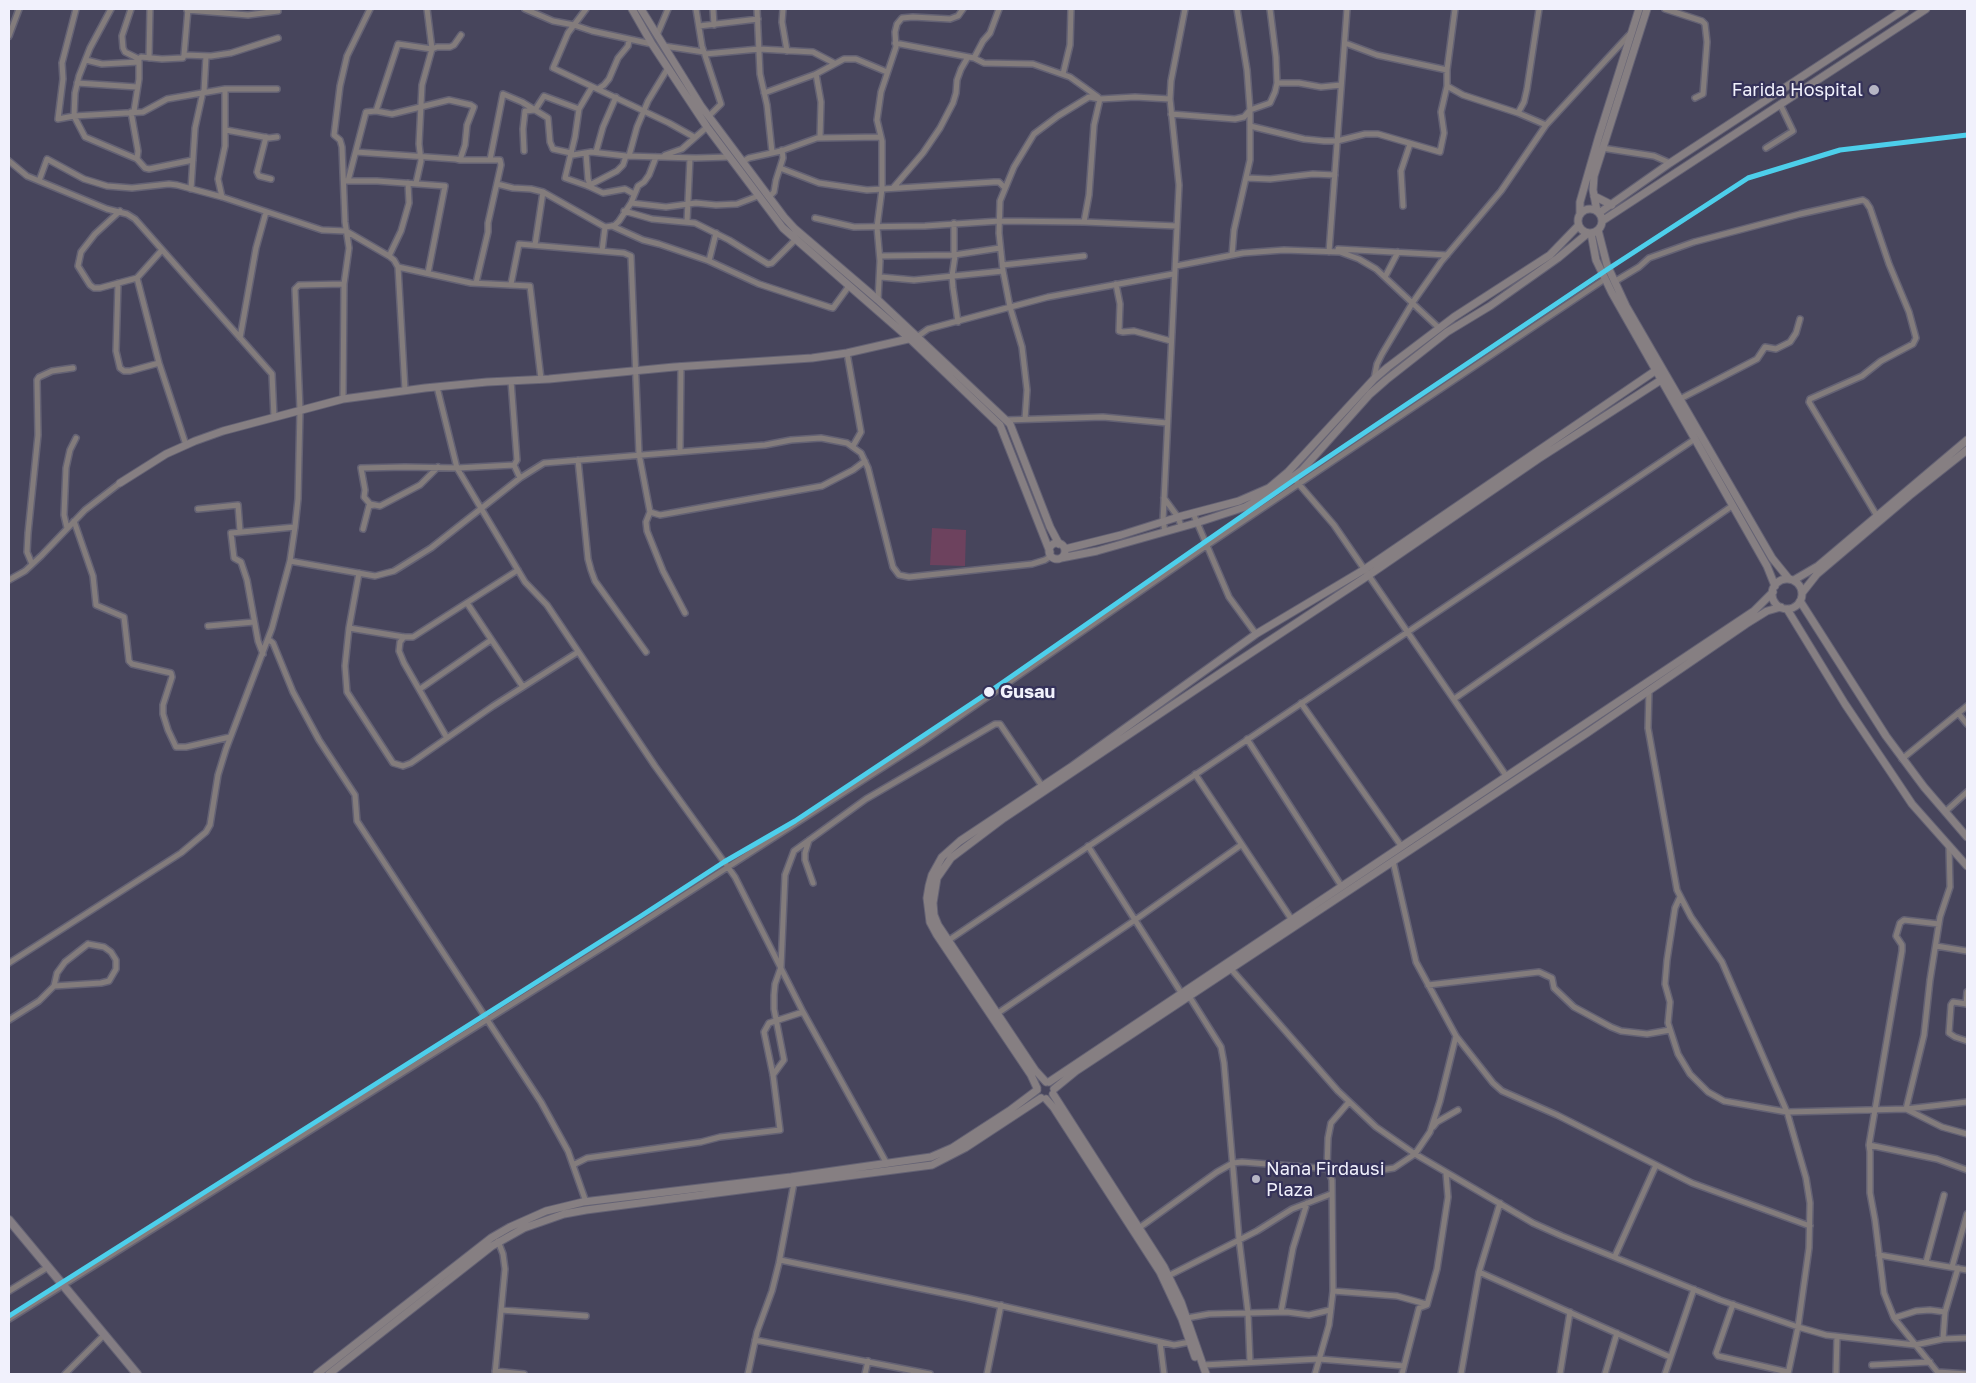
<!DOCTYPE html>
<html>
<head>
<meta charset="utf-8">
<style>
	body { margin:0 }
	#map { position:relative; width:1976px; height:1383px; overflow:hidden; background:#47455c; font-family:"Golos Text",sans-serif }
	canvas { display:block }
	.frame { position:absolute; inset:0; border:10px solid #f1f1fc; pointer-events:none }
</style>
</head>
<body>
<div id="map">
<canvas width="1976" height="1383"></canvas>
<div class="frame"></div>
</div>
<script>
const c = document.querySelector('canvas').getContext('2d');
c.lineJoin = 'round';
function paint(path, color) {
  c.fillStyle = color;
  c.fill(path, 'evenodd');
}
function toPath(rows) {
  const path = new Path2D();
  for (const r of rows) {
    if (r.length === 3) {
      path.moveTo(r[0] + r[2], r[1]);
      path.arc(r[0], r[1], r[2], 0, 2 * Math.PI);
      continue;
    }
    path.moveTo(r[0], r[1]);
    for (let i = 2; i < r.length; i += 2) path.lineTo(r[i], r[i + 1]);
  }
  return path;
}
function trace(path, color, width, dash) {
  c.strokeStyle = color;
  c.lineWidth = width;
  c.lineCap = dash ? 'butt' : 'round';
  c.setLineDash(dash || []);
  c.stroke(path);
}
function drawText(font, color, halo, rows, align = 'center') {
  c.font = font + ' "Golos Text",sans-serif';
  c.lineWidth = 4.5;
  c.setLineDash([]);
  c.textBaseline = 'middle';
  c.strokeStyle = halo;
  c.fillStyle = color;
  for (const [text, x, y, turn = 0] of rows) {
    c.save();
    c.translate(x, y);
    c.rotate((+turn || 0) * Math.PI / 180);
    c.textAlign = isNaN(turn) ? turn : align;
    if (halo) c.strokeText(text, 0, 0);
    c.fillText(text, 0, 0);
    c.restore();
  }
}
paint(toPath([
	[932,528,966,530,965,566,930,565]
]), '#6d425e');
const street = toPath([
	[76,9,62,63,63,79,58,119,74,116,143,112,167,99,225,89,277,89],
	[111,9,90,48,79,76,75,93,74,116,85,137,137,159,145,168,149,169,193,160],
	[131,9,122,36,123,48,125,52,139,59],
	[525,9,553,21,574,25,592,31,652,44],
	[586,9,568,33,553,68,669,123,694,137],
	[696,9,702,46,721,104,709,116],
	[713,9,714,25],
	[757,9,760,74,767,105,772,152],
	[783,9,782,22,787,51],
	[1665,9,1702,21,1705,24,1707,42,1703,94,1695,98],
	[187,10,248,15,278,11],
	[699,26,758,19],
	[657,35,668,9],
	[9,36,19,9],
	[895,43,974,58,984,63,1033,64,1070,77,1098,97],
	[1345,43,1377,55,1447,70],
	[664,46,704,52],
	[705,54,759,49,813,52,834,63],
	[184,55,188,9],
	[149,58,150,9],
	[974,58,983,41,990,33,999,9],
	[86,60,102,64,139,62],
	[816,74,821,102,820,138],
	[1063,74,1070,45,1071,9],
	[77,83,137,87],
	[1277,83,1299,83,1321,87,1341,85],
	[1447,86,1463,95,1518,113,1546,125],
	[598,89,604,85,609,79,618,58,628,46,629,40],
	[204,92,206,56],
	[764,93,816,74,844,59,856,59,887,72],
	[579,109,575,137,565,178,588,186,603,193,625,189,634,194],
	[535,110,544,96,579,109,592,87],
	[134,111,139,79,139,59,141,57,162,59,183,58,184,55,211,56,231,53,278,38],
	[376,111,398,44,432,49,437,47,450,47,454,45,461,35],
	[131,112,138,151,137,159],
	[1518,113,1524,102,1527,89,1539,9],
	[1171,114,1235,119,1244,117,1250,110,1270,103,1275,92,1277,83,1276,57,1270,9],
	[1250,126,1304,139,1324,141,1337,141,1365,134,1378,134,1440,152,1444,133,1441,112,1447,86,1447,70,1455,9],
	[226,130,269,138,277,137],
	[266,137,257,172,259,176,271,179],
	[1602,148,1654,156,1670,163],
	[1766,148,1793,131,1780,104],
	[524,151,523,129,525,111,535,110],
	[356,152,456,159,460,160,500,160,501,165,488,223,488,232,476,283],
	[596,152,603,127,616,97],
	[586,153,588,179,590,185],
	[665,155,682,149,707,127],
	[629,156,637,127,648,101,668,68],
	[490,160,503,94,522,102,548,118,550,142,553,149,571,153,573,155,591,152,626,156,696,158,730,157],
	[9,161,27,176,107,209,127,214,135,219,272,374,274,417],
	[742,162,749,158,781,151,817,138,881,137],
	[780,168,819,183,867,190,994,182,999,182,1005,188],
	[1246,178,1270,179,1313,174,1335,175],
	[39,181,47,159,84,179,107,186,132,188,169,184,177,185,222,197,322,230,346,231,389,256,394,260,398,267,405,390],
	[346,181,377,181,445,186,428,273],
	[348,181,366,112,376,111,392,114,449,100,471,105,474,107,467,125,465,145,460,160],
	[416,183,421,161,419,144,422,85,432,49,427,9],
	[497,184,513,188,531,189,543,192,605,227,612,226,615,225,619,221,631,203,638,186,644,182,649,175,656,157],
	[588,186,617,171,623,165,626,156],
	[893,188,923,153,940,128,953,103,956,93,957,80,961,69,968,57],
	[191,189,195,128,203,92],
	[222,197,218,179,225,146,225,89],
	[769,197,774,192,776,180,783,158,782,150],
	[631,203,666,207,696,203,716,205,737,204,758,196],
	[1403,206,1401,171,1410,144],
	[120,211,95,234,81,252,78,266,90,285,94,288,100,288,137,278,162,250],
	[624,211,652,219,695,223,729,240,768,264,772,263,795,240],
	[815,218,854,227,925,226,1000,221,1084,222,1089,195,1094,125,1100,99],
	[687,222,690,158],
	[1084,222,1177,226],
	[954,223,954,255,955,256,952,276,953,288,958,322],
	[612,226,643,240,659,244,709,261,759,284,829,307,833,308,849,286],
	[535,245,543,192],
	[1338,249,1447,255],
	[602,251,605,227],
	[1329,252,1347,9],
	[1232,255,1234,230,1250,160,1250,110,1247,70,1237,9],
	[389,256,401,231,409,203,408,183],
	[880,256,954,255,1000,248],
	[709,261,716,233],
	[1003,265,1084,256],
	[1176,266,1243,253,1284,250,1340,252,1359,259,1376,269,1439,328],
	[398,267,471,283,530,286,541,379],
	[881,277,914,280,1003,271],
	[1385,277,1398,252],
	[137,278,159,363,186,445],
	[1614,282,1639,267,1649,258,1694,242,1800,214,1863,200,1866,202,1870,208,1889,264,1909,312,1916,338,1913,344,1881,361,1862,376,1810,399,1809,402,1877,516],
	[118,283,116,351,120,368,124,371,130,371,159,363],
	[511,284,519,244,624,253,631,256,639,454,650,512,660,515,822,486,853,470,865,461],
	[1116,284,1120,304,1119,331,1123,332,1134,331,1171,341],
	[878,300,880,261,877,227,882,189,882,141,877,120,881,92,896,47,895,32,897,24,902,18,913,17,950,19,958,16,963,9],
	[917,337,928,329,1048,297,1173,274],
	[240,338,256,248,266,212],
	[847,353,861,432,853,446],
	[1374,379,1377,364,1382,354,1413,302,1441,262,1501,191,1546,125,1629,35],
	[511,381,517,460,514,465,520,478],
	[437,387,457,468,525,582,547,605,655,766,735,877,803,1012,887,1164],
	[343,399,344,284,349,248,345,222,342,147,340,140,334,135,340,86,347,56,370,9],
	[1680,399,1757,359,1765,347,1776,349,1790,342,1796,333,1800,319],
	[1025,419,1027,390,1022,347,1010,307,1003,271,999,233,1000,201,1014,167,1034,134,1058,116,1089,97,1100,99,1135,97,1170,99],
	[1006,420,1103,417,1167,423],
	[680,451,681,366],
	[578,460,588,559,591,570,595,581,646,652],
	[438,467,420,485,380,506,370,504,364,497,365,490,361,468,405,467,457,468,514,465],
	[1291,475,1334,525,1507,777],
	[1164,498,1178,517,1181,526],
	[198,509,238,505,240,531],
	[650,512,646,522,647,531,663,571,685,613],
	[1193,513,1229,597,1256,634],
	[74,521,93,576,96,605,124,617,129,661,132,664,171,673,172,677,163,705,163,714,168,730,176,747,186,747,230,737],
	[67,528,64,515,66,468,70,450,76,438],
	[363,529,369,506,374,505],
	[1165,531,1163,521,1179,185,1170,99,1171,81,1185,9],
	[290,561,375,576,394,571,431,548,520,478,544,463,765,445,791,440,821,438,847,443,861,453,868,468,893,567,899,575,909,577,1032,564,1045,560,1051,556],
	[32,564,27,552,28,533,38,435,37,380,39,377,52,371,73,368],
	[359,573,349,628,345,666,347,692,393,763,403,766,411,763,493,706,578,652],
	[9,580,25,571,41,556,85,510,120,483],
	[467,603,523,687],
	[208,626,254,622],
	[349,628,404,637,413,637,518,570],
	[404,637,400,642,399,651,404,663,447,738],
	[268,639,273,643,293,692,319,740,355,795,357,821,541,1102,568,1151,586,1202],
	[263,654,258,641,247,580,241,562,234,558,231,533,295,527],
	[420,689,491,640],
	[1649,690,1648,728,1677,890,1691,917,1722,962,1787,1112,1806,1178,1810,1203,1809,1248,1798,1327,1788,1374],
	[1454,699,1732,506],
	[1301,703,1402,847],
	[1958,713,1967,724],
	[1247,739,1342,887],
	[1902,759,1967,706],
	[1195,774,1292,920],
	[1945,812,1967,792],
	[809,840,805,853,805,860,813,883],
	[1088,846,1182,994],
	[1949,846,1950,887,1940,917,1930,980,1924,1035,1906,1109,1942,1127,1967,1134],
	[1393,861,1416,962,1456,1036,1493,1083,1502,1091,1557,1115,1692,1183,1810,1226],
	[1680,897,1675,908,1667,960,1665,984,1670,1002,1668,1023,1678,1054,1690,1074,1708,1092,1724,1101,1787,1112,1906,1109,1967,1102],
	[949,940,1695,439],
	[88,944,104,947,111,952,116,960,116,969,109,981,101,983,54,986,57,973,65,962,88,944],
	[1936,946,1967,951],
	[9,963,181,853,206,832,210,825,218,775,226,749,272,628,290,561,295,527,298,499,300,410,295,289,299,285,344,284],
	[1231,969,1338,1091,1376,1127,1415,1154,1533,1223,1562,1236,1720,1300,1798,1327,1826,1335,1915,1345,1943,1339,1967,1338],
	[1428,985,1539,972,1552,978,1554,988,1574,1007,1611,1027,1621,1031,1647,1034,1670,1030],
	[1189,996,1221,1047,1224,1063,1239,1239,1248,1313,1250,1362],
	[1966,1004,1967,992],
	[1967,1004,1953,1002,1951,1005,1949,1033,1955,1037,1967,1041],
	[998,1013,1135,920,1241,845],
	[9,1020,39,1001,54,986],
	[773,1075,784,1060,774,1009,774,995,775,984,781,967,785,875,794,851,866,799,995,724,1000,724,1042,786],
	[1433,1127,1437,1122,1458,1110],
	[1869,1145,1937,1159,1967,1170],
	[573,1165,587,1158,701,1142,720,1137,780,1130,773,1075,764,1032,769,1023,803,1012],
	[1139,1228,1217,1172,1233,1163,1242,1162,1369,1172,1394,1168,1415,1154,1430,1132,1440,1101,1456,1036],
	[1879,1255,1967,1270],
	[1615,1256,1656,1165],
	[780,1260,967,1298,1174,1345,1190,1342],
	[1926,1262,1944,1195],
	[1952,1267,1967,1214],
	[1479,1272,1670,1357],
	[1168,1276,1257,1231,1292,1209,1331,1194],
	[9,1291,48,1267],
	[1333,1291,1397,1296,1426,1304],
	[1733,1304,1716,1353,1718,1356,1788,1372],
	[501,1310,586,1316],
	[1281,1312,1293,1248,1307,1203],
	[1187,1318,1209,1314,1287,1312,1309,1315,1330,1310],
	[1894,1318,1916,1311,1930,1310,1945,1312],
	[9,1319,616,939,921,743,1206,546,1605,279],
	[1943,1339,1945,1312,1958,1268],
	[755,1340,930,1374],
	[1160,1342,1164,1374],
	[1203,1365,1319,1359,1404,1366],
	[1872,1365,1930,1362],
	[495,1371,524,1374],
	[1938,1372,1967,1374],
	[65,1374,104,1335],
	[495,1374,505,1269,503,1254,498,1241],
	[748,1374,757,1332,772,1291,779,1263,794,1183],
	[865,1374,868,1361],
	[987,1374,1001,1305],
	[1315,1374,1329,1325,1333,1291,1332,1180,1327,1168,1328,1138,1331,1123,1349,1102],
	[1402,1374,1419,1308,1427,1305,1437,1269,1448,1197,1446,1173],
	[1461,1374,1479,1272,1500,1203],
	[1560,1374,1570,1312],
	[1605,1374,1617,1333],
	[1665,1374,1694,1289],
	[1836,1374,1837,1337],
	[1939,1374,1894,1318,1884,1293,1875,1220,1870,1193,1870,1152,1869,1145,1902,951,1902,945,1896,936,1900,923,1904,920,1939,924]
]);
const secondary = toPath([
	[632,9,652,44,707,127,783,228,909,338,1000,425,1050,552],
	[641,9,701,106,784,217,795,229,878,300,1010,424,1050,527,1059,544],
	[1594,196,1612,205],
	[1590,221,12],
	[1597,211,1593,190,1594,176,1647,9],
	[1599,213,1670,163,1905,9],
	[1580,214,1580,202,1599,136,1639,9],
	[1602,221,1926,9],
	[1598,230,1607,265,1626,306,1772,558,1789,579],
	[1591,233,1596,260,1612,293,1767,566,1775,586],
	[120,483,166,454,195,441,223,431,343,399,425,388,487,382,549,379,674,367,812,358,847,353,917,337],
	[1057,551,8],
	[1065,549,1121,535,1178,517,1239,501,1269,488,1288,472,1374,379,1388,367,1454,317,1550,255,1578,226],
	[1061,558,1097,551,1196,523,1245,507,1274,491,1302,470,1370,394,1386,380,1447,332,1490,306,1558,258,1588,233],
	[1787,594,15],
	[1794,580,1818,566,1967,440],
	[1802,593,1817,574,1909,496,1967,450],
	[1800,601,1886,736,1924,787,1967,837],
	[1787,609,1845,704,1896,780,1912,804,1967,866],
	[1046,1082,1035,1070,938,925,934,915,933,903,937,878,951,858,1004,818,1225,670,1369,575,1538,459,1661,380],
	[1049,1082,1754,611,1773,592],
	[1037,1088,1031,1075,937,935,930,922,927,898,929,886,932,875,942,857,960,841,1071,767,1256,634,1365,569,1655,371],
	[1054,1089,1076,1071,1138,1030,1587,733,1746,624,1767,611,1781,607],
	[1053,1094,1164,1267,1181,1302,1206,1374],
	[1046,1099,1054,1108,1160,1272,1182,1319,1195,1357],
	[317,1374,491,1238,510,1227,546,1211,583,1202,791,1177,931,1157,952,1148,1009,1111,1037,1090],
	[329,1374,492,1246,524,1228,564,1214,586,1210,932,1165,965,1148,1041,1098]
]);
const primary = toPath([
	[9,1220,137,1374]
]);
trace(street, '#646274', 8);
trace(secondary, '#646274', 9);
trace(primary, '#646274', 10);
trace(street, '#837c7c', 5);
trace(secondary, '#867f82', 7);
trace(primary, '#847d83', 8);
trace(toPath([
	[9,1316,641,916,724,862,795,821,989,692,1294,480,1608,269,1748,178,1840,150,1967,135]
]), '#4dcfeb', 5);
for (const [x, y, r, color] of [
	[1874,90,6,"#b6b5c4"],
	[989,692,6,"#f1f1fc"],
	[1256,1179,5,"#b6b5c4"]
]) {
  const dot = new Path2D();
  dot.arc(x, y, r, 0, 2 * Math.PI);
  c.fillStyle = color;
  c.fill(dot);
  trace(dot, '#353259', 2);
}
drawText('18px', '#f1f1fc', '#353259', [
	["Farida Hospital",1863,90],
	["Nana Firdausi",1266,1169,"left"],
	["Plaza",1266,1190,"left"]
], 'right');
drawText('bold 18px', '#f1f1fc', '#353259', [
	["Gusau",1000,692]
], 'left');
</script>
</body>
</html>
